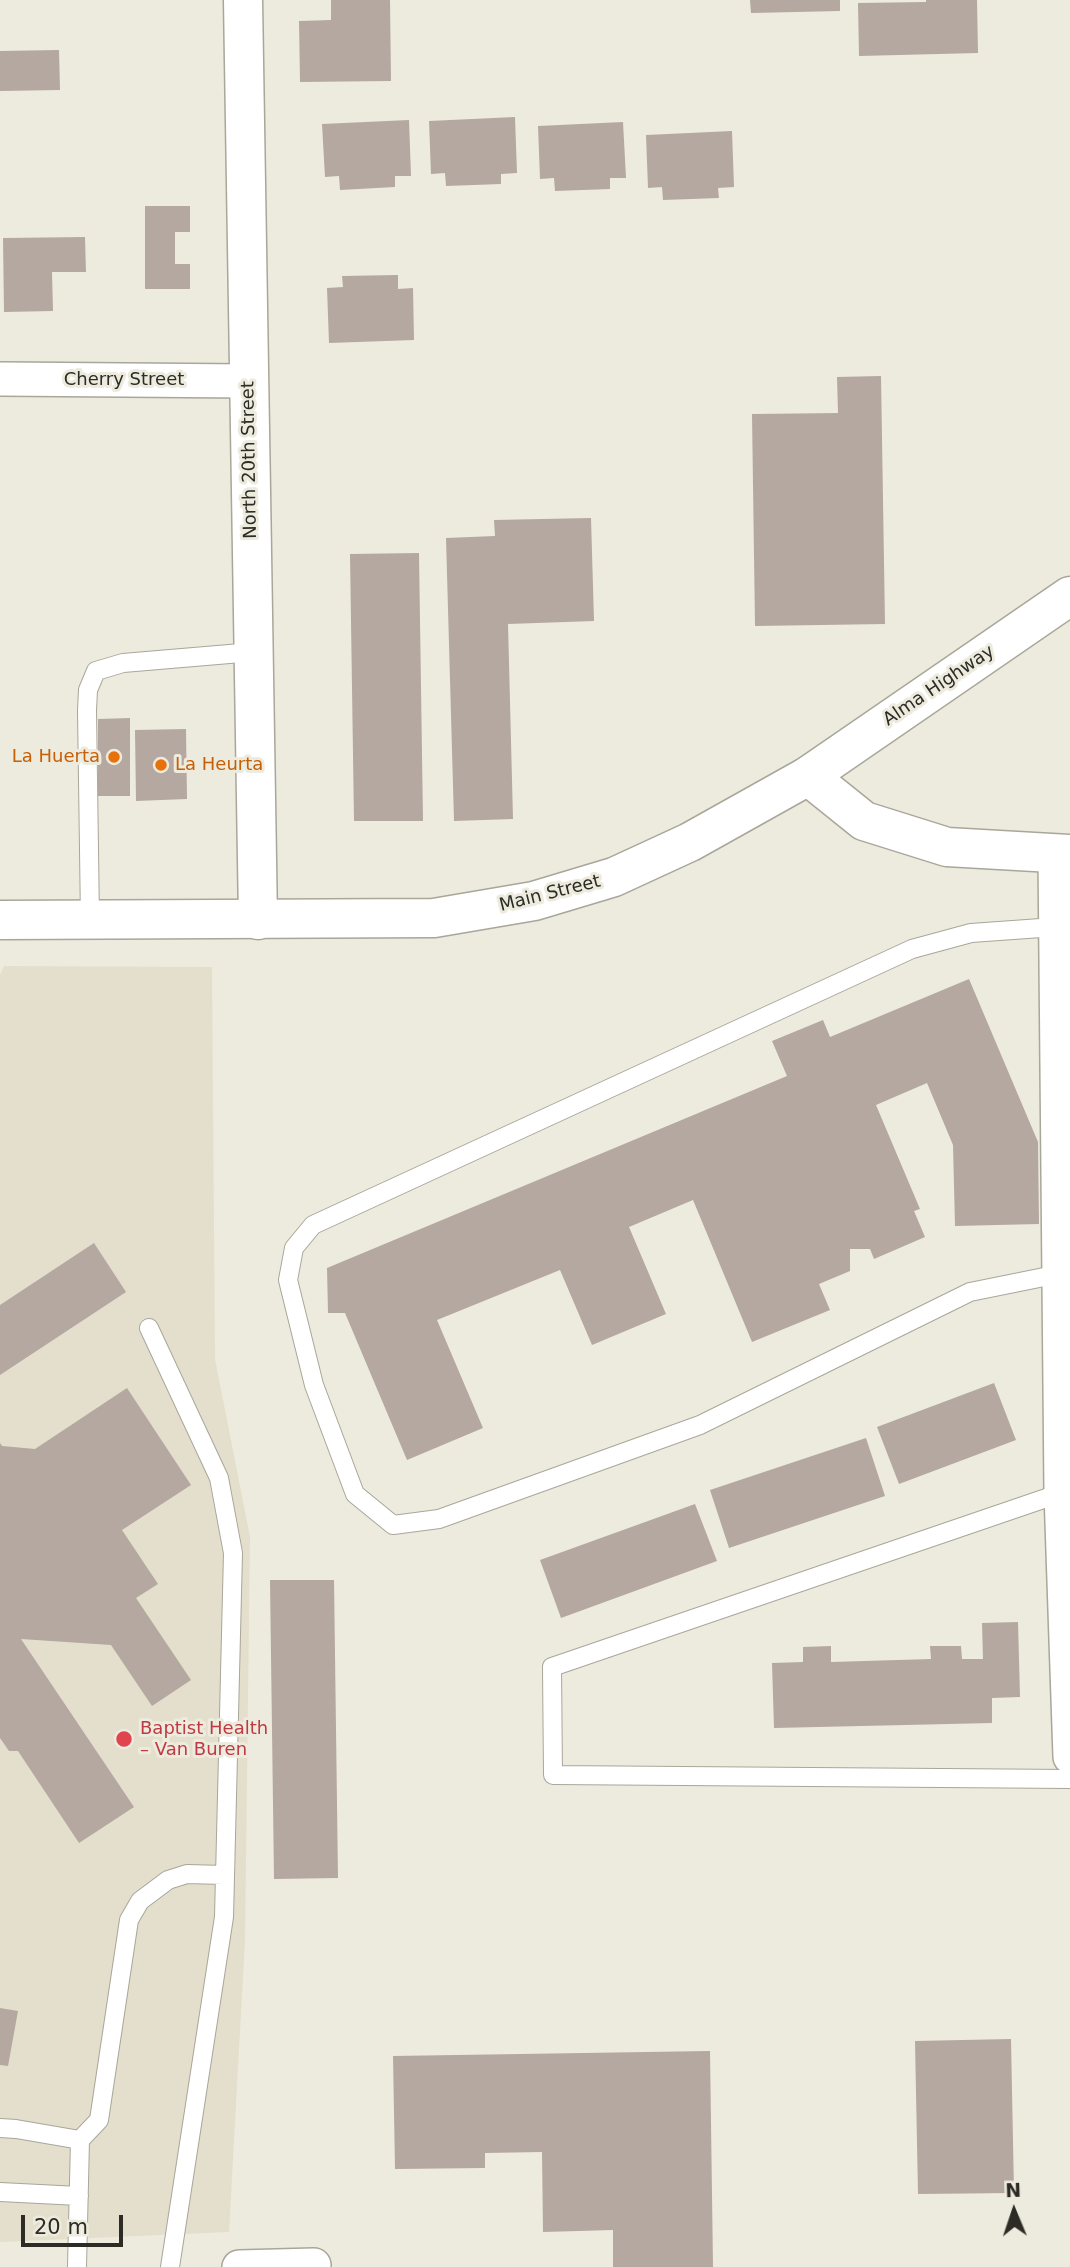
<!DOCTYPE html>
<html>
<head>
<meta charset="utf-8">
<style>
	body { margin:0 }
	#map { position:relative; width:1070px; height:2267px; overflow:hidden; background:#edebdd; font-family:"DejaVu Sans",sans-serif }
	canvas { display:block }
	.north { position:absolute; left:979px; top:2176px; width:70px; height:70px; -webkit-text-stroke:5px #edebdd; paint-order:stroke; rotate:358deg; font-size:19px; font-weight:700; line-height:28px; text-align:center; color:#2c2b26 }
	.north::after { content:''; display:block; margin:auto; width:24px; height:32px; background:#2c2b26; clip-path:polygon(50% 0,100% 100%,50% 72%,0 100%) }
	.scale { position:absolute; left:21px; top:2215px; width:102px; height:32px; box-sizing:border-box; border:4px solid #2c2b26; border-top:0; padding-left:9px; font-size:21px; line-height:24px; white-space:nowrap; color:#2c2b26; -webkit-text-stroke:5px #edebdd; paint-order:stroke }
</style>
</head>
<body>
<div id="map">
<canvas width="1070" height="2267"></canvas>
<div class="north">N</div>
<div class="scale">20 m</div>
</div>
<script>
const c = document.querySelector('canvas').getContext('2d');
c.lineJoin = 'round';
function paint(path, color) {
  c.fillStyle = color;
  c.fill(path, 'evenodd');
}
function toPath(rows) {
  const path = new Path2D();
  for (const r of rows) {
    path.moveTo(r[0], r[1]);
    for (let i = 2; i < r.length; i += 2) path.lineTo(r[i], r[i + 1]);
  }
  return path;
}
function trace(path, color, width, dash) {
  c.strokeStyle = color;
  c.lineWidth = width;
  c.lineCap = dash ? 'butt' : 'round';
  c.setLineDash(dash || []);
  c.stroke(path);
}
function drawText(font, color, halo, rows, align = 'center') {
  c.font = font + ' "DejaVu Sans",sans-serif';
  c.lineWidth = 6;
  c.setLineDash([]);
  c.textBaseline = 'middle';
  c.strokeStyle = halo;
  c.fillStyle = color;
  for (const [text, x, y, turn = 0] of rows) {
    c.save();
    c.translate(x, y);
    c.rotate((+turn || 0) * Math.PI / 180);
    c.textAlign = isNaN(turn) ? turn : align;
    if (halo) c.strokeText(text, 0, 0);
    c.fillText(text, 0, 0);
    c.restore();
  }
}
paint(toPath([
	[4,966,212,967,215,1359,250,1537,245,1940,229,2232,0,2242,0,975]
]), '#e3dfcc');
paint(toPath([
	[331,0,390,0,391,81,300,82,299,21,331,20],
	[750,0,840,0,840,11,751,13],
	[926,0,977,0,978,53,859,56,858,3,926,2],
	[59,50,60,90,0,91,0,51],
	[515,117,517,173,501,174,501,184,446,186,445,173,431,174,429,121],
	[409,120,411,176,395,176,395,187,340,190,339,176,325,177,322,124],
	[623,122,626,178,610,178,610,189,555,191,554,178,540,179,538,126],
	[732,131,734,187,718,188,719,198,663,200,662,187,648,188,646,135],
	[145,206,190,206,190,232,175,232,175,264,190,264,190,289,145,289],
	[85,237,86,272,52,272,53,311,4,312,3,238],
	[398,275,398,289,413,288,414,340,329,343,327,288,343,287,342,276],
	[881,376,885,624,755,626,752,414,838,413,837,377],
	[591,518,594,621,508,624,513,819,454,821,446,538,495,536,494,520],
	[419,553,423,821,354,821,350,554],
	[130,718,130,796,98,796,98,719],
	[186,729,187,799,136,801,135,730],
	[969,979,1038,1142,1039,1224,955,1226,953,1145,927,1083,876,1105,920,1209,914,1211,925,1237,874,1259,870,1249,850,1249,850,1271,819,1284,830,1310,752,1342,693,1200,629,1227,666,1314,592,1345,560,1270,437,1320,483,1428,407,1460,345,1313,328,1313,327,1268,787,1076,772,1041,823,1020,830,1037],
	[94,1243,126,1292,0,1375,0,1305],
	[994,1383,1016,1440,899,1484,877,1427],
	[127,1388,191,1485,122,1530,158,1584,136,1598,191,1680,152,1706,111,1645,21,1639,134,1807,79,1843,18,1751,9,1751,0,1738,0,1443,2,1446,35,1449],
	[866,1438,885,1496,729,1548,710,1490],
	[695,1504,717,1561,561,1618,540,1560],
	[270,1580,334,1580,338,1878,274,1879],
	[1018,1622,1020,1697,992,1698,992,1723,774,1728,772,1663,803,1662,803,1647,831,1646,831,1662,931,1659,930,1646,961,1646,962,1659,983,1659,982,1623],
	[0,2008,18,2011,8,2066,0,2065],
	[1011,2039,1014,2193,918,2194,915,2041],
	[710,2051,713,2267,613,2267,613,2230,543,2232,542,2152,485,2153,485,2168,395,2169,393,2056]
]), '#b4a8a1');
const lane = toPath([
	[90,920,87,710,88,690,96,671,123,663,253,652],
	[1055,927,971,933,912,949,313,1225,294,1248,288,1280,314,1385,355,1494,393,1525,439,1519,700,1425,970,1292,1059,1274],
	[149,1328,219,1478,233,1553,224,1917,170,2267],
	[1061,1493,552,1667,553,1775,1070,1779],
	[0,2128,16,2129,80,2140],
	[0,2192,79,2196],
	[77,2267,80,2140,99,2120,129,1920,140,1901,168,1880,187,1874,224,1875]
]);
const street = toPath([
	[0,379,249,381],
	[1055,854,1061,1493,1070,1757],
	[239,2267,314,2265]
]);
const secondary = toPath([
	[243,0,258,920],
	[808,776,864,821,947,847,1070,854]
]);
const primary = toPath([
	[0,920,434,918,534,901,614,877,690,842,808,776,1070,596]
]);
trace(lane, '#a9a69a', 20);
trace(street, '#a9a69a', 36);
trace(secondary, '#a9a69a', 41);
trace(primary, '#a9a69a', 41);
trace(lane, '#fff', 18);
trace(street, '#fff', 33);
trace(secondary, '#fff', 38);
trace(primary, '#fff', 38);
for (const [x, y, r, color] of [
	[114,757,7,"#e8710a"],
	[161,765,7,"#e8710a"],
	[124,1739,9,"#e0444e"]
]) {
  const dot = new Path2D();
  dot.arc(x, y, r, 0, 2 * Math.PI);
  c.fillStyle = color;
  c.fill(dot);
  trace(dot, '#edebdd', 2.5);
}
drawText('18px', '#2c2b26', '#edebdd', [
	["Cherry Street",124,380],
	["North 20th Street",250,460,-91],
	["Alma Highway",939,686,-34],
	["Main Street",550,894,-14]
]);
drawText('18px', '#c56008', '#edebdd', [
	["La Huerta",100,757],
	["La Heurta",175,765,"left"]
], 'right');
drawText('18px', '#be3a42', '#edebdd', [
	["Baptist Health",140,1729],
	["– Van Buren",140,1750]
], 'left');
</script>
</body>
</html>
